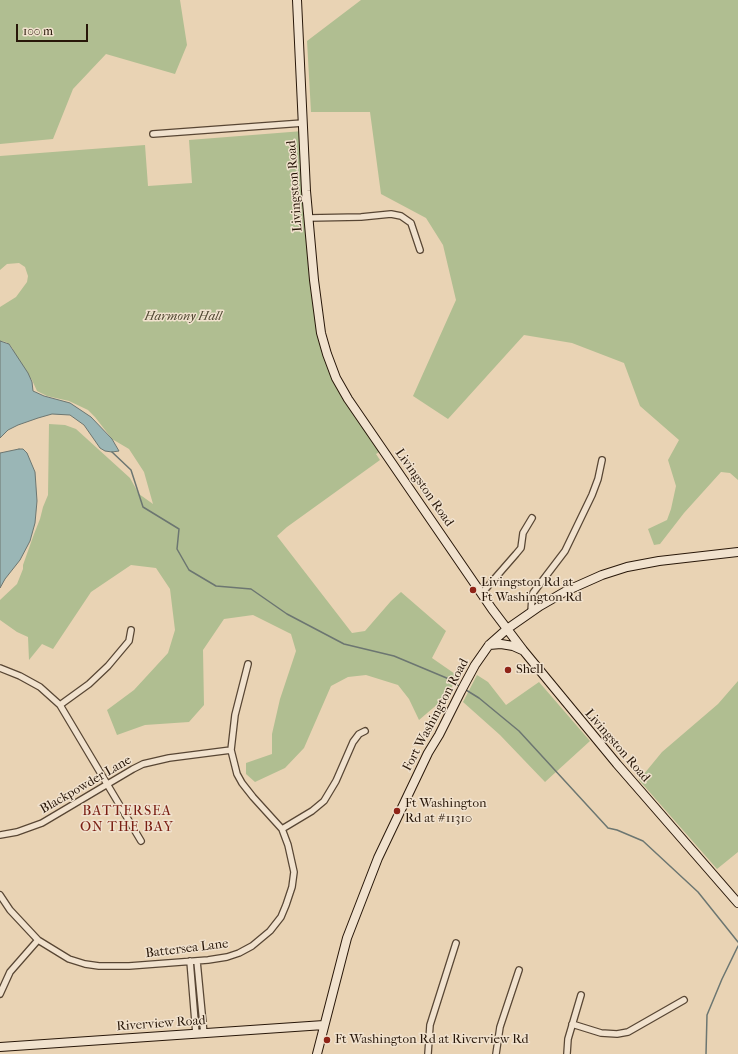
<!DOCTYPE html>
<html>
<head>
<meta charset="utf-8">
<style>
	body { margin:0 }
	#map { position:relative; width:738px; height:1054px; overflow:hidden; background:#e9d3b4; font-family:"IM FELL French Canon",serif }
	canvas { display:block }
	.scale { position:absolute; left:16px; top:24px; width:72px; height:18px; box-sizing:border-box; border:2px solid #281709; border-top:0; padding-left:5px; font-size:12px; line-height:14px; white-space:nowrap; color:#281709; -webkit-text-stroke:3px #f1e2ce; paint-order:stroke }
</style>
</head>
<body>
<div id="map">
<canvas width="738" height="1054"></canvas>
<div class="scale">100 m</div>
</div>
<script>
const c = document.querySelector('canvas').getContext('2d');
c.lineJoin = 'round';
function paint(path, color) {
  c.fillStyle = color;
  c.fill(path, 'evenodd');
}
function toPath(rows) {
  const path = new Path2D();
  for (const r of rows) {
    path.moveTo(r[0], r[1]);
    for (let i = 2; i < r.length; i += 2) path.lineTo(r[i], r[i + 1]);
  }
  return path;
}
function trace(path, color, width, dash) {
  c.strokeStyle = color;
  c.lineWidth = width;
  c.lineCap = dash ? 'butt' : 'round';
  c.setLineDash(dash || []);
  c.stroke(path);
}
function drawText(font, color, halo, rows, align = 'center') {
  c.font = font + ' "IM FELL French Canon",serif';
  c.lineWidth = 3;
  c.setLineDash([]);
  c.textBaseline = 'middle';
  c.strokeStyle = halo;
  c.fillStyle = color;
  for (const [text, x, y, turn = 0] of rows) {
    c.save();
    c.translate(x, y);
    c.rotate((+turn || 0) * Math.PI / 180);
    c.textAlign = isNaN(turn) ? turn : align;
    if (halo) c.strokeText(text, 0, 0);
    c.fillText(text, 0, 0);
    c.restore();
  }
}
paint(toPath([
	[0,0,180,0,187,45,175,74,106,54,73,89,53,139,0,144],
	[361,0,738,0,738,480,730,473,721,472,684,513,660,544,654,545,648,529,667,520,671,509,676,486,668,460,679,440,640,406,624,363,572,343,524,335,448,419,413,396,456,300,443,245,426,218,381,194,370,112,311,112,307,41],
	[303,131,308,226,327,358,381,451,376,454,380,460,287,527,277,536,352,633,365,631,391,601,401,592,446,631,432,658,458,676,446,697,419,720,409,699,398,685,366,675,348,677,331,686,304,748,285,768,255,782,246,774,246,763,272,754,272,734,280,699,296,651,291,634,253,615,224,619,203,650,204,705,189,722,145,725,117,735,107,710,134,690,168,653,175,630,170,589,156,568,131,565,91,592,53,649,42,644,29,660,28,637,17,632,0,620,0,600,17,584,23,569,23,565,34,534,40,519,43,507,48,495,49,424,65,425,76,429,130,478,139,494,153,504,144,472,129,449,112,439,95,417,88,410,69,401,47,396,37,391,32,380,13,356,13,349,10,345,6,342,0,341,0,307,16,297,27,282,28,276,25,267,19,263,7,264,0,270,0,156,145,145,148,186,192,183,189,140],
	[477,675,488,682,506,705,539,682,590,741,545,782,500,735,463,702],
	[738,681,738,852,717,869,639,780,662,752,718,704]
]), '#b0be91');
const water = toPath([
	[0,341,9,344,28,373,32,382,33,391,44,396,70,403,91,417,112,439,119,451,112,452,105,451,100,448,84,425,70,415,52,414,38,418,18,425,8,430,0,438,0,341],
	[19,449,23,449,27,453,35,472,37,501,35,523,30,541,20,560,5,579,0,588,0,453,19,449]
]);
paint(water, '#9ab6b6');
trace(water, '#6c7671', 1);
trace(toPath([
	[112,452,131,470,143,507,179,529,177,549,189,570,216,586,251,589,287,614,344,644,394,656,449,679,459,686],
	[466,690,479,698,519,731,608,828,617,830,643,841,698,892,738,942],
	[706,1054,707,1015,722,979,738,946]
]), '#6c7671', 1.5);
const street = toPath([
	[153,134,303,123],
	[308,218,361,217,391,214,401,216,411,223,420,250],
	[482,593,516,554,521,548,523,533,532,518],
	[531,612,532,597,533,593,565,551,592,495,598,479,602,460],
	[0,668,20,676,40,687,60,705,141,841],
	[60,705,89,684,108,666,129,641,131,630],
	[282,829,312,811,324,801,336,781,353,742,359,734,365,731],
	[0,835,17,832,42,823,133,769,143,764,169,758,231,750],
	[0,895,10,910,38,940,69,959,85,964,99,966,129,966,208,960,227,957,239,953,252,946,270,931,281,917,286,905,292,887,294,872,288,845,282,829,253,797,242,783,237,774,231,750,235,715,248,664],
	[190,961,196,1034],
	[197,961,204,1034],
	[0,994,10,972,38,940],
	[572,1024,601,1033,617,1034,628,1032,684,1000],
	[428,1054,430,1025,456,943],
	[496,1054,500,1027,519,970],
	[567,1054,568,1039,581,995]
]);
const secondary = toPath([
	[297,0,306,191,314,280,321,333,327,354,336,378,348,399,492,609,523,650,617,764,738,903],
	[489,645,501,644,513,646,522,650],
	[0,1047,324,1025],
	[317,1054,347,938,378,858,428,753,439,735,461,691,475,665,489,645,507,629,540,606,566,591,602,575,627,567,659,561,738,552]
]);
trace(street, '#584634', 8);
trace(secondary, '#281709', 10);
trace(street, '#f1e2ce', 5.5);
trace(secondary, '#f1e2ce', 8);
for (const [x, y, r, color] of [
	[473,590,4,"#8f2418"],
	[508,670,4,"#8f2418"],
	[397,811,4,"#8f2418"],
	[327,1040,4,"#8f2418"]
]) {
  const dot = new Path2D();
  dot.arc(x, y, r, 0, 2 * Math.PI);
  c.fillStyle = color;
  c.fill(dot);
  trace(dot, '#f1e2ce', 1.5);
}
drawText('13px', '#281709', '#f1e2ce', [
	["Livingston Road",295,186,-94],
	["Livingston Road",424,488,55],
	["Fort Washington Road",436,715,-62],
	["Livingston Road",617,746,49],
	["Blackpowder Lane",86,785,-30],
	["Battersea Lane",187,949,-7],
	["Riverview Road",161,1024,-4]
]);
drawText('italic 13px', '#514932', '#f1e2ce', [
	["Harmony Hall",183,317]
]);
drawText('13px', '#281709', '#f1e2ce', [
	["Livingston Rd at",481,583],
	["Ft Washington Rd",481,598],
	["Shell",516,670],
	["Ft Washington",405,804],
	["Rd at #11310",405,819],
	["Ft Washington Rd at Riverview Rd",335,1040]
], 'left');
c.letterSpacing = '1px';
drawText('14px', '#7a1f14', '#f1e2ce', [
	["BATTERSEA",127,812],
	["ON THE BAY",127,828]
]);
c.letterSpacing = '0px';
</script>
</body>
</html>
